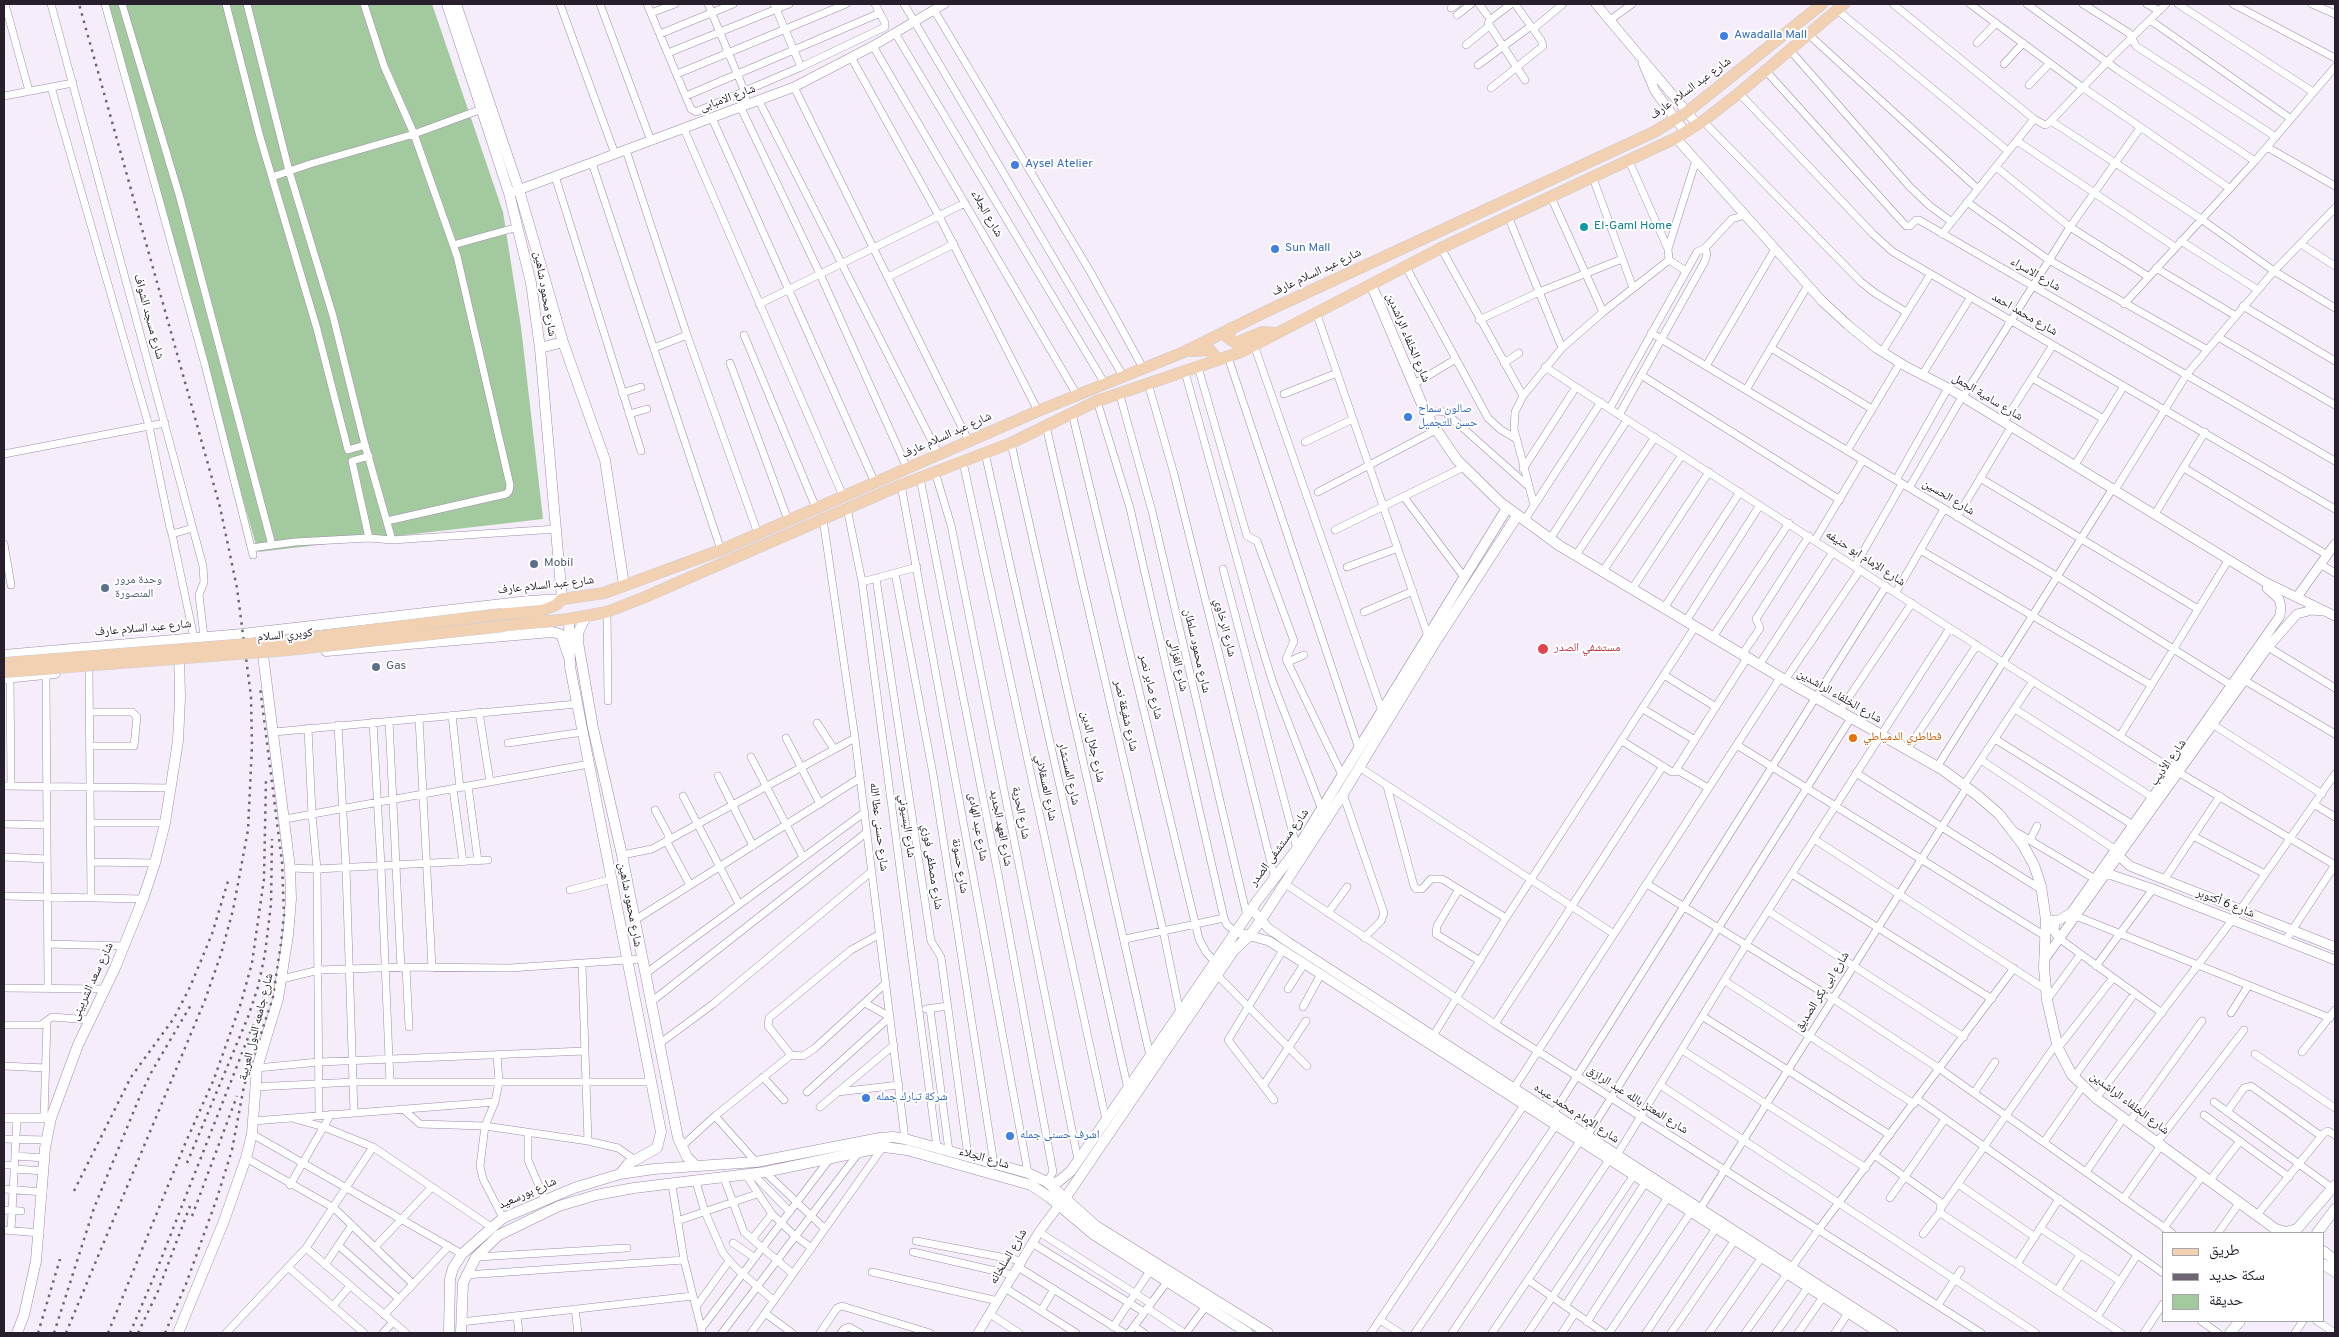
<!DOCTYPE html>
<html>
<head>
<meta charset="utf-8">
<style>
	body { margin:0 }
	#map { position:relative; width:2339px; height:1337px; overflow:hidden; background:#f5edfa; font-family:Overpass,"Noto Naskh Arabic",sans-serif }
	canvas { display:block }
	.frame { position:absolute; inset:0; border:5px solid #27202c; pointer-events:none }
	.legend { position:absolute; left:2162px; top:1232px; width:162px; height:90px; box-sizing:border-box; background:#fff; border:1px solid #a9a6ab; margin:0; padding:6px 9px; list-style:none; font-size:15px; color:#27202c }
	.legend li { display:flex; align-items:center; gap:10px; height:25px }
	.legend b { width:25px; border:1px solid #a9a6ab }
</style>
</head>
<body>
<div id="map">
<canvas width="2339" height="1337"></canvas>
<div class="frame"></div>
<ul class="legend">
<li><b style="height:6px;background:#f2d0b2"></b>طريق</li>
<li><b style="height:6px;background:#6e6773"></b>سكة حديد</li>
<li><b style="height:14px;background:#a3ca9f"></b>حديقة</li>
</ul>
</div>
<script>
const c = document.querySelector('canvas').getContext('2d');
c.lineJoin = 'round';
function paint(path, color) {
  c.fillStyle = color;
  c.fill(path, 'evenodd');
}
function toPath(rows) {
  const path = new Path2D();
  for (const r of rows) {
    path.moveTo(r[0], r[1]);
    for (let i = 2; i < r.length; i += 2) path.lineTo(r[i], r[i + 1]);
  }
  return path;
}
function trace(path, color, width, dash) {
  c.strokeStyle = color;
  c.lineWidth = width;
  c.lineCap = dash ? 'butt' : 'round';
  c.setLineDash(dash || []);
  c.stroke(path);
}
function drawText(font, color, halo, rows, align = 'center') {
  c.font = font + ' Overpass,"Noto Naskh Arabic",sans-serif';
  c.lineWidth = 4;
  c.setLineDash([]);
  c.textBaseline = 'middle';
  c.strokeStyle = halo;
  c.fillStyle = color;
  for (const [text, x, y, turn = 0] of rows) {
    c.save();
    c.translate(x, y);
    c.rotate((+turn || 0) * Math.PI / 180);
    c.textAlign = isNaN(turn) ? turn : align;
    if (halo) c.strokeText(text, 0, 0);
    c.fillText(text, 0, 0);
    c.restore();
  }
}
paint(toPath([
	[101,4,432,4,503,212,521,327,543,519,258,552]
]), '#a3ca9f');
const minor = toPath([
	[5,4,29,91],
	[51,4,203,566,204,582,199,595,204,637],
	[105,4,205,365,253,555],
	[122,4,180,198,272,545],
	[226,4,260,137,317,329,348,450,365,445],
	[247,4,289,171,333,316,365,445,392,540],
	[364,4,384,66,414,134,457,256,510,485,509,491,506,494,387,521],
	[560,4,615,154],
	[600,4,651,141],
	[647,4,691,109,696,112,801,67,885,27,885,23,875,4],
	[708,4,744,90,747,105],
	[774,4,801,67],
	[904,4,1123,376],
	[1479,4,1487,15],
	[1511,4,1490,20,1488,23,1525,80],
	[1893,4,2034,119,2045,125,2049,123,2107,62,2166,4],
	[1970,4,2082,87,2229,188],
	[2027,4,2118,70,2255,161],
	[2083,4,2129,33,2136,46,2276,137],
	[2147,4,2159,11],
	[2178,4,2313,92],
	[2233,4,2335,58],
	[2312,4,2335,14],
	[1451,8,1457,4],
	[1836,9,2008,151],
	[934,10,1091,273,1143,368],
	[651,13,675,4],
	[1457,15,1471,4],
	[1610,20,1632,4],
	[2150,20,2291,119],
	[1533,29,1563,4],
	[895,33,1105,384],
	[1807,33,1978,189],
	[660,34,733,4],
	[1977,43,1996,23],
	[1466,45,1489,26],
	[873,46,1077,395],
	[1789,49,1910,187,1930,206,1952,222],
	[668,53,789,4],
	[851,57,939,216,1038,411],
	[2004,64,2023,43],
	[1478,65,1531,26],
	[1766,71,1906,226,1910,226,1916,220,1919,220,2335,461],
	[677,74,846,4],
	[2029,85,2050,63],
	[51,87,149,426,170,528,172,534,193,528],
	[794,87,969,442],
	[1491,88,1543,46,1541,40,1515,4],
	[1739,93,1873,234,1893,252,2335,509],
	[4,96,73,83],
	[686,96,880,13],
	[759,101,939,455],
	[741,108,820,274,907,468],
	[712,118,875,483],
	[1703,121,1861,282,1875,293,1906,312],
	[2051,121,2201,219,2274,271,2335,308],
	[684,129,843,496],
	[2017,141,2175,247],
	[2267,147,2335,186],
	[626,150,687,335,758,534],
	[1629,161,1668,249],
	[592,163,721,550],
	[1996,167,2070,227,2149,277],
	[555,176,641,451],
	[272,177,310,164,414,134,482,109],
	[1593,178,1633,288],
	[1551,197,1603,312],
	[1967,202,2049,260,2206,349],
	[1508,216,1562,348],
	[1942,234,2034,119],
	[2181,241,2258,290],
	[2301,244,2335,266],
	[453,245,518,227],
	[1441,248,1523,396],
	[1406,267,1488,418,1501,430,1515,438],
	[2156,268,2236,316],
	[1686,271,1669,260,1668,249,1696,160],
	[888,277,954,244],
	[759,304,965,203],
	[2124,304,2255,161,2335,67],
	[2243,306,2335,361],
	[1316,312,1428,636],
	[1479,320,1539,292,1622,259],
	[1651,333,2058,577,2231,685],
	[744,335,816,508],
	[2218,337,2335,405],
	[1254,345,1382,711],
	[654,348,687,335],
	[1771,348,1872,409],
	[1882,352,1930,275],
	[1228,357,1359,749],
	[730,363,788,520],
	[1504,363,1519,353],
	[1706,366,1775,249],
	[1198,367,1247,536,1257,541,1294,641,1286,659,1343,777],
	[1545,367,2004,663,2172,769],
	[1185,372,1259,638,1273,683,1322,810],
	[1641,375,1840,500],
	[1922,375,1970,298],
	[2032,378,2104,419],
	[1148,383,1174,474,1275,879],
	[1414,384,1456,359],
	[1746,390,1808,285],
	[1119,392,1152,511,1247,916],
	[622,393,641,387],
	[1284,394,1337,373],
	[1963,397,2070,227,2140,128],
	[1097,401,1130,508,1224,918,1227,925,1236,932],
	[1610,408,1697,252,1705,248,1732,219,1745,215],
	[1072,413,1199,939,1206,952,1215,962],
	[629,414,647,409],
	[1619,415,1705,261,1707,254,1705,248],
	[1427,416,1437,411,1445,412,1527,485],
	[2004,422,2053,345],
	[1046,426,1163,930,1180,1013],
	[1305,442,1353,419],
	[1011,443,1150,1056],
	[1847,451,1900,363],
	[985,453,1128,1089],
	[4,454,165,423],
	[369,456,352,461,369,538],
	[963,462,1106,1120],
	[2075,465,2124,386],
	[2184,468,2327,555],
	[1523,469,1576,387],
	[935,472,951,525,1078,1160],
	[920,478,999,879,1053,1172,1047,1182],
	[1980,478,2198,609],
	[1896,480,1948,388],
	[901,485,1028,1173],
	[1909,488,1962,397],
	[2115,490,2187,374,2274,271,2335,208],
	[1318,492,1436,430],
	[1404,497,1464,577],
	[1534,505,1514,429,1515,412,1523,396,1562,348,1603,312,1669,260],
	[847,508,862,582,937,1147],
	[2155,514,2205,432],
	[1957,517,2011,427],
	[823,519,855,738,905,1139],
	[1524,521,1601,402],
	[1335,530,1464,467],
	[172,534,194,638],
	[1550,539,1627,420],
	[1815,540,1863,460],
	[4,544,11,585],
	[251,548,295,542,369,538,392,540,556,529],
	[1920,550,2151,685],
	[1576,555,1655,437],
	[2320,564,2335,573],
	[1855,566,1902,484],
	[1347,567,1398,548],
	[1223,569,1297,849],
	[1603,571,1682,455],
	[895,573,933,774,994,1164],
	[876,578,931,941,941,957,968,1156],
	[862,582,917,567],
	[1632,589,1709,472],
	[1896,592,1944,509],
	[1664,608,1740,492],
	[607,612,608,701],
	[1364,612,1413,591],
	[1686,621,1760,505],
	[1713,637,1789,523],
	[2268,647,2335,688],
	[1742,655,1760,628,1756,619,1809,536],
	[1288,662,1304,655],
	[1759,665,1833,552],
	[89,670,91,898],
	[46,674,48,988],
	[1664,675,1716,707],
	[10,678,11,786],
	[1785,680,1860,570],
	[2244,680,2335,734],
	[1643,709,1695,740],
	[2015,709,2152,797],
	[90,712,132,712,137,717,134,746,90,746],
	[479,712,490,782],
	[1839,712,1912,603],
	[452,715,460,788],
	[419,718,432,968],
	[389,721,401,968],
	[373,722,381,866,390,1082],
	[817,723,834,749],
	[2212,724,2322,794],
	[338,725,346,868,354,1113],
	[308,728,312,814,317,869,319,1115],
	[274,732,577,704],
	[2120,736,2229,559],
	[786,738,820,804],
	[1995,739,2133,825],
	[1622,741,1672,772,1679,771,1708,788],
	[508,743,583,732],
	[1737,745,2045,936],
	[1907,750,1977,645],
	[751,757,803,857],
	[1981,760,2116,850],
	[1359,767,1614,934],
	[1937,767,2113,488],
	[1675,771,1747,658],
	[2178,772,2335,865],
	[1856,773,2042,890],
	[718,776,753,846],
	[1964,785,2033,681],
	[4,786,171,788],
	[468,786,478,861],
	[1387,786,1414,886,1416,889,1422,889,1431,879,1442,879,1506,918],
	[453,789,463,862],
	[1343,794,1384,913,1381,921,1364,938],
	[683,796,739,904],
	[2315,805,2335,817],
	[655,810,668,834,668,844,690,885],
	[285,819,589,764],
	[91,823,165,823],
	[4,824,47,825],
	[2016,832,2095,879],
	[2193,836,2265,874],
	[1814,839,2045,989],
	[2030,840,2037,826],
	[622,855,652,849,855,738],
	[4,857,47,859],
	[91,862,155,863],
	[290,868,317,869,488,860],
	[1792,874,1992,999],
	[2164,880,2220,796],
	[1284,883,1495,1024,1981,1333],
	[1647,884,1832,998,1940,1069,2172,1233],
	[1459,889,1437,926,1436,934,1480,961],
	[570,890,612,879],
	[4,896,143,899],
	[1768,911,1964,1037],
	[1328,913,1347,887],
	[2076,916,2330,1018],
	[635,920,860,778],
	[1125,939,1224,918],
	[2060,939,2162,1013],
	[2285,941,2335,865],
	[48,944,124,946],
	[582,964,588,1141],
	[2096,966,2153,889],
	[406,967,409,1027],
	[645,974,865,812],
	[1217,975,1307,1066],
	[282,979,319,970,406,967,510,968,642,959],
	[1725,981,1914,1104],
	[4,988,105,989],
	[1288,989,1304,964],
	[2047,1000,2080,955],
	[651,1002,867,832],
	[1303,1007,1321,974],
	[926,1009,948,1006],
	[930,1009,949,1151],
	[2231,1013,2248,986],
	[1702,1016,1890,1135],
	[1495,1024,1663,766],
	[4,1025,41,1025,52,1017,90,1020],
	[1433,1036,1506,918,1695,627],
	[659,1044,713,1004,872,871],
	[2058,1048,2113,978],
	[1682,1050,1866,1168],
	[2302,1052,2335,1010],
	[2255,1054,2335,1108],
	[497,1055,499,1082,495,1102,485,1126,480,1166,483,1179,503,1218],
	[791,1055,768,1026,769,1018,851,950,880,934],
	[4,1066,46,1068],
	[257,1068,319,1062,585,1051],
	[763,1077,784,1100],
	[2074,1077,2135,993],
	[1660,1085,2036,1333],
	[1263,1086,1306,1021],
	[254,1087,354,1082,651,1082],
	[1514,1088,1780,678],
	[807,1092,890,1017,865,1003],
	[838,1092,899,1085],
	[1974,1093,1995,1062],
	[2096,1098,2240,910,2335,774],
	[1917,1099,2163,1273],
	[1274,1100,1228,1040,1283,950],
	[2214,1102,2332,1188],
	[820,1107,894,1045],
	[403,1109,420,1124,485,1126,588,1141,618,1148,635,1160],
	[2227,1112,2244,1088,2251,1086,2321,1136],
	[1553,1114,1886,586],
	[2204,1115,2289,1177],
	[715,1116,756,1162],
	[44,1118,47,1021],
	[295,1119,324,1127,373,1147,491,1227],
	[253,1121,495,1102],
	[2130,1121,2202,1021],
	[528,1133,528,1160,545,1200],
	[252,1134,462,1254],
	[1587,1136,1851,718],
	[4,1139,46,1140],
	[2158,1141,2244,1030],
	[2044,1142,2083,1086],
	[681,1147,715,1116,791,1055,803,1056,815,1048,886,983],
	[1617,1155,1746,945,1950,628],
	[1874,1155,1939,1201,1941,1204,1940,1211,1942,1214,2121,1333],
	[15,1156,45,1158],
	[246,1158,334,1208,413,1284],
	[4,1165,14,1165],
	[14,1169,44,1171],
	[765,1172,825,1229],
	[2086,1172,2124,1117],
	[753,1174,790,1212],
	[746,1175,772,1214,795,1236,812,1248],
	[724,1178,744,1232,793,1274],
	[2210,1180,2240,1141],
	[696,1182,705,1212,723,1253,735,1267,774,1301],
	[1958,1184,2035,1237],
	[290,1185,331,1114],
	[672,1185,684,1260,702,1331],
	[4,1189,43,1192],
	[1890,1198,1945,1119],
	[2123,1199,2162,1144],
	[1941,1208,2057,1043],
	[1700,1209,1967,787],
	[4,1210,21,1211],
	[2257,1215,2324,1133,2328,1131,2335,1135],
	[677,1221,757,1194],
	[2040,1228,2120,1281],
	[2164,1228,2203,1175],
	[4,1230,40,1233],
	[11,1230,17,1118],
	[1039,1232,1150,1303],
	[2218,1233,2240,1202],
	[1923,1234,1940,1212],
	[752,1239,772,1214],
	[916,1241,1022,1261],
	[733,1243,755,1258],
	[1032,1243,1144,1312],
	[338,1245,399,1299],
	[375,1247,432,1187],
	[306,1248,406,1333],
	[913,1252,1013,1275],
	[477,1257,627,1248],
	[2017,1264,2059,1199],
	[325,1265,352,1225],
	[1018,1267,1124,1333],
	[289,1268,364,1333],
	[872,1272,998,1301],
	[465,1275,684,1260],
	[1528,1280,1604,1333],
	[1005,1288,1076,1333],
	[2057,1291,2080,1255],
	[1938,1305,1961,1270],
	[333,1306,350,1286],
	[1565,1306,1645,1183],
	[696,1307,729,1261],
	[1147,1308,1184,1333],
	[575,1309,578,1333],
	[1041,1311,1054,1289],
	[765,1313,792,1333],
	[990,1314,1019,1333],
	[384,1315,449,1246],
	[517,1316,519,1333],
	[2097,1317,2137,1255],
	[1380,1320,1400,1333],
	[2201,1321,2218,1333],
	[2317,1321,2335,1333],
	[461,1322,693,1296],
	[1587,1322,1668,1197],
	[1134,1326,1144,1333],
	[1113,1327,1150,1271],
	[701,1329,831,1157],
	[226,1333,306,1248,373,1147],
	[383,1333,393,1322],
	[722,1333,860,1151],
	[751,1333,883,1147],
	[820,1333,837,1308,842,1306,930,1333],
	[841,1333,844,1329,849,1327,860,1333],
	[1129,1333,1167,1282],
	[1186,1333,1206,1306],
	[1371,1333,1524,1105],
	[1415,1333,1556,1125],
	[1452,1333,1580,1141],
	[1492,1333,1609,1160],
	[1528,1333,1634,1175],
	[1562,1333,1575,1313],
	[1609,1333,1691,1212],
	[1646,1333,1716,1228],
	[1671,1333,1735,1240],
	[1709,1333,1764,1254],
	[1745,1333,1819,1229,2014,968],
	[1776,1333,1808,1287],
	[1798,1333,1823,1297],
	[1835,1333,1848,1313],
	[2144,1333,2163,1304],
	[2295,1333,2303,1321]
]);
const tertiary = toPath([
	[1596,4,1697,124],
	[1643,63,1655,91,1685,132],
	[1676,138,1822,301,1848,325,1876,348,1907,367,1948,388,2265,582,2335,616],
	[513,192,794,87,873,46,944,4],
	[2297,597,2335,544],
	[2119,856,2130,866,2335,947],
	[2105,875,2112,875,2153,889,2335,960],
	[1252,909,1268,928,1288,942,1893,1333],
	[2046,920,2059,920,2071,913,2280,616,2281,607,2279,599,2267,588],
	[2055,921,2054,931,2060,939],
	[1236,932,1269,941,1879,1333],
	[2044,960,2268,647,2297,614,2312,610,2323,611],
	[4,1118,51,1118],
	[978,1333,1039,1232,1062,1201]
]);
const secondary = toPath([
	[456,4,519,190,563,342,605,460,624,585],
	[1371,284,1427,416,1457,460,1501,503,1560,546,1785,680,1943,770,1977,795,1999,814,2023,845,2034,865,2041,886,2046,920,2044,968,2047,1000,2058,1048,2072,1075,2096,1098,2281,1233],
	[540,348,563,342],
	[586,616,578,633,578,642,593,728,622,855,678,1138,687,1157,696,1166],
	[569,619,570,667,661,1132,657,1148,628,1164,620,1174],
	[326,651,552,632,560,634,562,637,570,660],
	[4,655,242,634,529,601,562,599,540,348,531,283,509,193,447,4],
	[4,678,55,673],
	[1051,1185,1059,1181,1071,1171,1257,901,1297,849,1507,508],
	[1066,1197,1234,950,1250,935,1261,920,1343,794,1436,641,1517,516],
	[2276,1229,2286,1232,2297,1229,2335,1185],
	[2317,1233,2335,1209],
	[2323,1251,2335,1260],
	[2323,1264,2335,1272],
	[17,1333,24,1315,36,1261,45,1148,51,1118,78,1045,115,968,143,899,155,863,165,823,178,741,180,698,179,651],
	[178,1333,224,1221,246,1158,252,1134,257,1068,278,999,288,935,291,899,290,868,263,655],
	[449,1333,450,1279,453,1268,462,1254,503,1218,574,1188,620,1174,654,1169,756,1162,880,1138,893,1137,905,1139,1028,1173,1047,1182,1096,1226,1268,1333],
	[461,1333,463,1283,476,1257,499,1235,559,1206,596,1195,634,1188,765,1172,884,1147,907,1150,1031,1185,1049,1197,1093,1234,1248,1333],
	[2230,1333,2240,1321]
]);
const primary = toPath([
	[1231,328,1228,338,1236,343,1262,332,1276,333],
	[1192,351,1210,350,1214,355,1212,362],
	[501,614,541,611,556,605,562,599,604,593,721,550,1038,411,1184,352,1267,311,1654,132,1687,112,1822,4],
	[504,626,569,619,607,612,645,597,901,485,1011,443,1097,401,1241,352,1441,248,1676,138,1703,121,1739,93,1844,4]
]);
trace(minor, '#9f8caa', 8);
trace(tertiary, '#9f8caa', 10);
trace(secondary, '#9f8caa', 11);
trace(primary, '#cfced1', 12);
trace(minor, '#fff', 7);
trace(tertiary, '#fff', 9);
trace(secondary, '#fff', 10);
trace(primary, '#f2d0b2', 11);
trace(toPath([
	[187,1163,248,1017,258,987,265,954,271,904,272,839],
	[74,1191,131,1077,174,1018,190,987,212,934,229,878],
	[192,1216,237,1096],
	[38,1333,60,1259],
	[54,1333,94,1208,140,1096,152,1071,192,1003],
	[66,1333,205,1000,221,954,233,910,248,830,252,746,251,697,237,588,220,507,79,4],
	[108,1333,185,1144,214,1079,241,1003,252,963,264,879,266,779],
	[130,1333,156,1272,268,987],
	[138,1333,158,1291,190,1206],
	[165,1333,186,1284,217,1198,232,1150,244,1086,273,997,281,943,284,915,282,862,260,687]
]), '#6e6773', 2.5, [2.5, 5]);
const primaryBridge = toPath([
	[4,663,274,642,501,614],
	[4,672,288,650,504,626]
]);
trace(primaryBridge, '#cfced1', 12, []);
trace(primaryBridge, '#f2d0b2', 11);
for (const [x, y, r, color] of [
	[1724,36,5,"#3f7fe0"],
	[1015,165,5,"#3f7fe0"],
	[1584,227,5,"#0f9aa8"],
	[1275,249,5,"#3f7fe0"],
	[1408,417,5,"#3f7fe0"],
	[534,564,5,"#5c6f8a"],
	[105,588,5,"#5c6f8a"],
	[1543,649,6,"#e0444e"],
	[376,667,5,"#5c6f8a"],
	[1853,738,5,"#e8710a"],
	[866,1098,5,"#3f7fe0"],
	[1010,1136,5,"#3f7fe0"]
]) {
  const dot = new Path2D();
  dot.arc(x, y, r, 0, 2 * Math.PI);
  c.fillStyle = color;
  c.fill(dot);
  trace(dot, '#fff', 2);
}
drawText('12px', '#366cbe', '#fff', [
	["Awadalla Mall",1734,36],
	["Aysel Atelier",1025,165],
	["Sun Mall",1285,249],
	["صالون سماح",1418,410],
	["حسن للتجميل",1418,424],
	["شركة تبارك جمله",876,1098],
	["اشرف حسنى جمله",1020,1136]
], 'left');
drawText('12px', '#27202c', '#fff', [
	["شارع عبد السلام عارف",1691,89,-36],
	["شارع الامبابى",728,99,-20],
	["شارع الجلاء",986,214,60],
	["شارع عبد السلام عارف",1317,273,-25],
	["شارع الاسراء",2035,275,30],
	["شارع محمود شاهين",544,294,80],
	["شارع محمد احمد",2024,315,30],
	["شارع مسجد الشواف",148,317,75],
	["شارع الخلفاء الراشدين",1407,338,67],
	["شارع سامية الجمل",1987,398,31],
	["شارع عبد السلام عارف",947,436,-24],
	["شارع الحسين",1948,498,31],
	["شارع الإمام ابو حنيفه",1865,559,33],
	["شارع عبد السلام عارف",546,586,-6],
	["شارع الرخاوي",1224,628,76],
	["شارع عبد السلام عارف",143,629,-5],
	["كوبري السلام",285,636,-5],
	["شارع محمود سلطان",1196,651,77],
	["شارع الغزالى",1177,665,77],
	["شارع صابر نصر",1150,687,76],
	["شارع الخلفاء الراشدين",1839,697,30],
	["شارع شفيقة نصر",1125,716,77],
	["شارع جلال الدين",1092,747,77],
	["شارع الأديب",2169,763,-55],
	["شارع المستشار",1068,774,77],
	["شارع العسقلاني",1045,788,78],
	["شارع الحرية",1020,813,79],
	["شارع البسيوني",906,826,82],
	["شارع حسنى عطا الله",878,827,83],
	["شارع عبد الهادى",977,827,80],
	["شارع العهد الجديد",1000,828,79],
	["شارع مستشفى الصدر",1280,848,-54],
	["شارع حسونة",959,866,81],
	["شارع مصطفى فوزي",931,867,81],
	["شارع 6 أكتوبر",2225,904,21],
	["شارع محمود شاهين",629,905,79],
	["شارع سعد الشربينى",93,982,-65],
	["شارع ابى بكر الصديق",1823,992,-58],
	["شارع جامعه الدول العربية",257,1027,-76],
	["شارع المعتز بالله عبد الرازق",1637,1101,32],
	["شارع الخلفاء الراشدين",2129,1104,37],
	["شارع الإمام محمد عبده",1576,1114,33],
	["شارع الجلاء",984,1159,16],
	["شارع بورسعيد",528,1194,-24],
	["شارع السلخانه",1009,1257,-59]
]);
drawText('12px', '#0d838f', '#fff', [
	["El-Gaml Home",1594,227]
], 'left');
drawText('12px', '#4e5e75', '#fff', [
	["Mobil",544,564],
	["وحدة مرور",115,581],
	["المنصورة",115,595],
	["Gas",386,667]
], 'left');
drawText('12px', '#be3a42', '#fff', [
	["مستشفي الصدر",1554,649]
], 'left');
drawText('12px', '#c56008', '#fff', [
	["فطاطري الدمياطي",1863,738]
], 'left');
</script>
</body>
</html>
